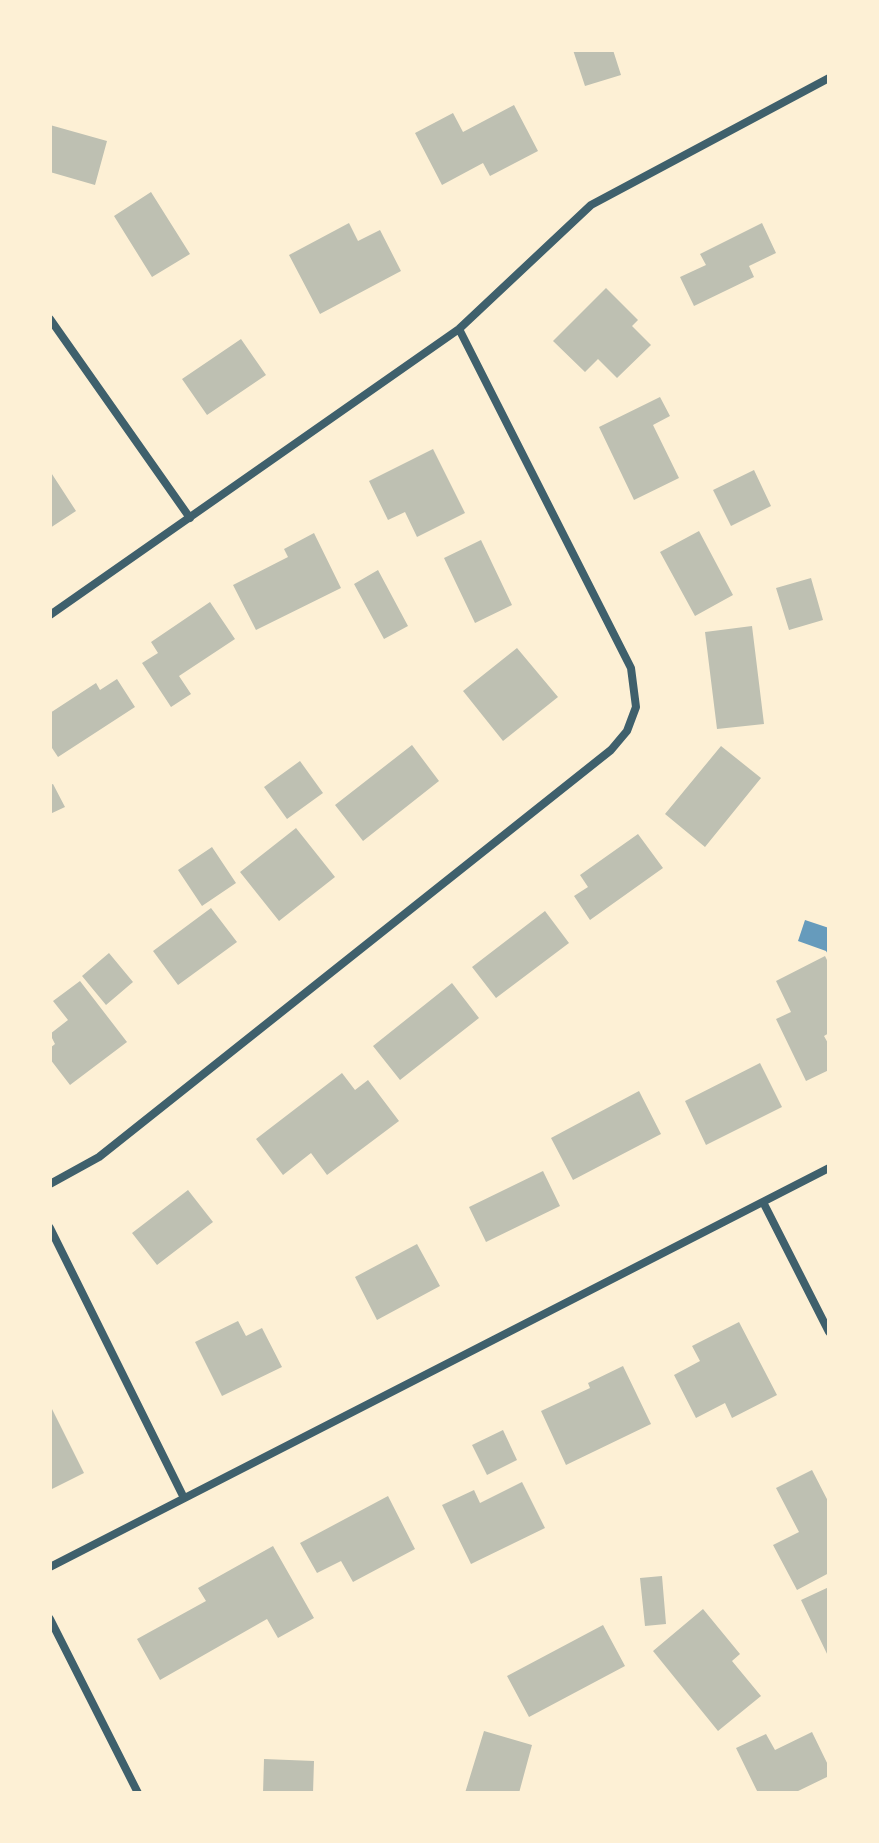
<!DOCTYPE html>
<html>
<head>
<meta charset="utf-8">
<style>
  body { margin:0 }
  #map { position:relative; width:879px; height:1843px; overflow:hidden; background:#fdf0d5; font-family:"PT Sans",sans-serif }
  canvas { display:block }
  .frame { position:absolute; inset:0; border:52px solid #fdf0d5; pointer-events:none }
</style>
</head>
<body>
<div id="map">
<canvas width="879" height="1843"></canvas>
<div class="frame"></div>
</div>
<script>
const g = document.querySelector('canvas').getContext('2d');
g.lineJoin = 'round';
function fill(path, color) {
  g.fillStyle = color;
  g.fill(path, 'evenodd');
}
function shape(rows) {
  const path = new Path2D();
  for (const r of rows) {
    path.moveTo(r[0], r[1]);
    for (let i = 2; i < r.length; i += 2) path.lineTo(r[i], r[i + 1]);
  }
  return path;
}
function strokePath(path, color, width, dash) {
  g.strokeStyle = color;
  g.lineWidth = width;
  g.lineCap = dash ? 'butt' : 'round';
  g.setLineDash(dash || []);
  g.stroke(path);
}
fill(shape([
  [805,920,829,928,829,956,826,951,798,941]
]), '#669bbc');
fill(shape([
  [573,50,613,50,621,75,585,86],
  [514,105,538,151,490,176,483,163,442,185,415,133,453,113,463,132],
  [50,125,107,141,95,185,50,172],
  [151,192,190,254,152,277,114,216],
  [349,223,358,241,380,230,401,271,320,314,289,255],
  [762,223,776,253,749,266,754,277,694,306,680,277,706,265,700,254],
  [606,288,638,320,632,326,651,345,617,378,598,359,585,372,553,341],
  [241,339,266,375,207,415,182,379],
  [660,397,670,416,653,425,679,478,634,500,599,427],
  [433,449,465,513,417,537,405,512,388,520,369,481],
  [754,470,771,506,731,526,713,490],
  [50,471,76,511,50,528],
  [699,531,733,595,695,616,660,552],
  [314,533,341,588,256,630,233,585,288,557,284,549],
  [481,540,512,605,475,623,444,558],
  [378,570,408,626,384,639,354,584],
  [811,578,823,620,789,630,776,588],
  [210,602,235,639,179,676,191,694,171,707,142,663,158,653,151,642],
  [752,626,764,724,717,729,705,632],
  [517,648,558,697,503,741,463,691],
  [117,679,135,707,58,757,50,745,50,713,96,683,100,690],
  [412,745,439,781,363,841,335,805],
  [721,746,761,778,705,847,665,814],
  [300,761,323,793,287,819,264,787],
  [53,784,65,807,50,814,50,785],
  [296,828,335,877,279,921,240,872],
  [638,834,663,868,590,920,574,896,588,887,580,875],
  [212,847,236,883,202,906,178,870],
  [211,908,237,942,178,985,153,951],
  [545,911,569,943,496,998,472,967],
  [109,953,133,982,106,1005,82,976],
  [825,956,829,964,829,1033,824,1036,829,1045,829,1070,806,1081,776,1019,791,1012,776,981],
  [80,981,127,1042,70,1085,50,1059,50,1048,55,1044,50,1034,68,1020,53,1001],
  [452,983,479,1018,400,1080,373,1046],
  [760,1063,782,1107,706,1145,685,1101],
  [342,1073,355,1090,368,1080,399,1121,327,1175,311,1153,283,1175,256,1139],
  [639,1091,661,1134,573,1180,551,1138],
  [543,1171,560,1206,486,1242,469,1207],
  [188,1190,213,1222,157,1265,132,1233],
  [417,1244,440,1286,377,1320,355,1277],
  [238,1321,246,1336,262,1328,282,1367,222,1396,195,1342],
  [739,1322,777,1395,732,1418,725,1403,696,1418,674,1375,700,1361,692,1346],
  [623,1366,651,1424,566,1465,541,1411,590,1388,588,1383],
  [50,1405,84,1473,50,1490],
  [503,1430,517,1460,487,1475,472,1445],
  [812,1470,829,1503,829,1573,797,1590,773,1545,799,1532,776,1488],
  [522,1482,545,1528,471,1564,442,1505,474,1490,480,1503],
  [388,1496,415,1549,353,1582,341,1561,317,1573,300,1543],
  [273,1546,314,1618,278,1638,267,1619,160,1680,137,1639,206,1601,198,1588],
  [662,1576,666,1624,645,1626,640,1578],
  [829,1587,829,1658,801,1600],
  [703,1609,740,1654,732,1661,761,1696,718,1731,653,1651],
  [603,1625,625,1666,529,1717,507,1676],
  [484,1731,532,1745,519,1793,465,1793],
  [812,1732,829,1767,829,1776,794,1793,758,1793,736,1748,766,1734,775,1750],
  [264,1759,314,1761,313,1793,263,1793]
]), '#bec0b2');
strokePath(shape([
  [50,319,190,518],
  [50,615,459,329,591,205,829,78],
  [50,1184,99,1157,611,750,627,731,636,707,631,668,459,329],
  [763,1202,829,1332],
  [50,1228,184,1498],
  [50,1567,829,1168],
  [50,1619,138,1793]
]), '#3f606c', 8);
</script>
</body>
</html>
